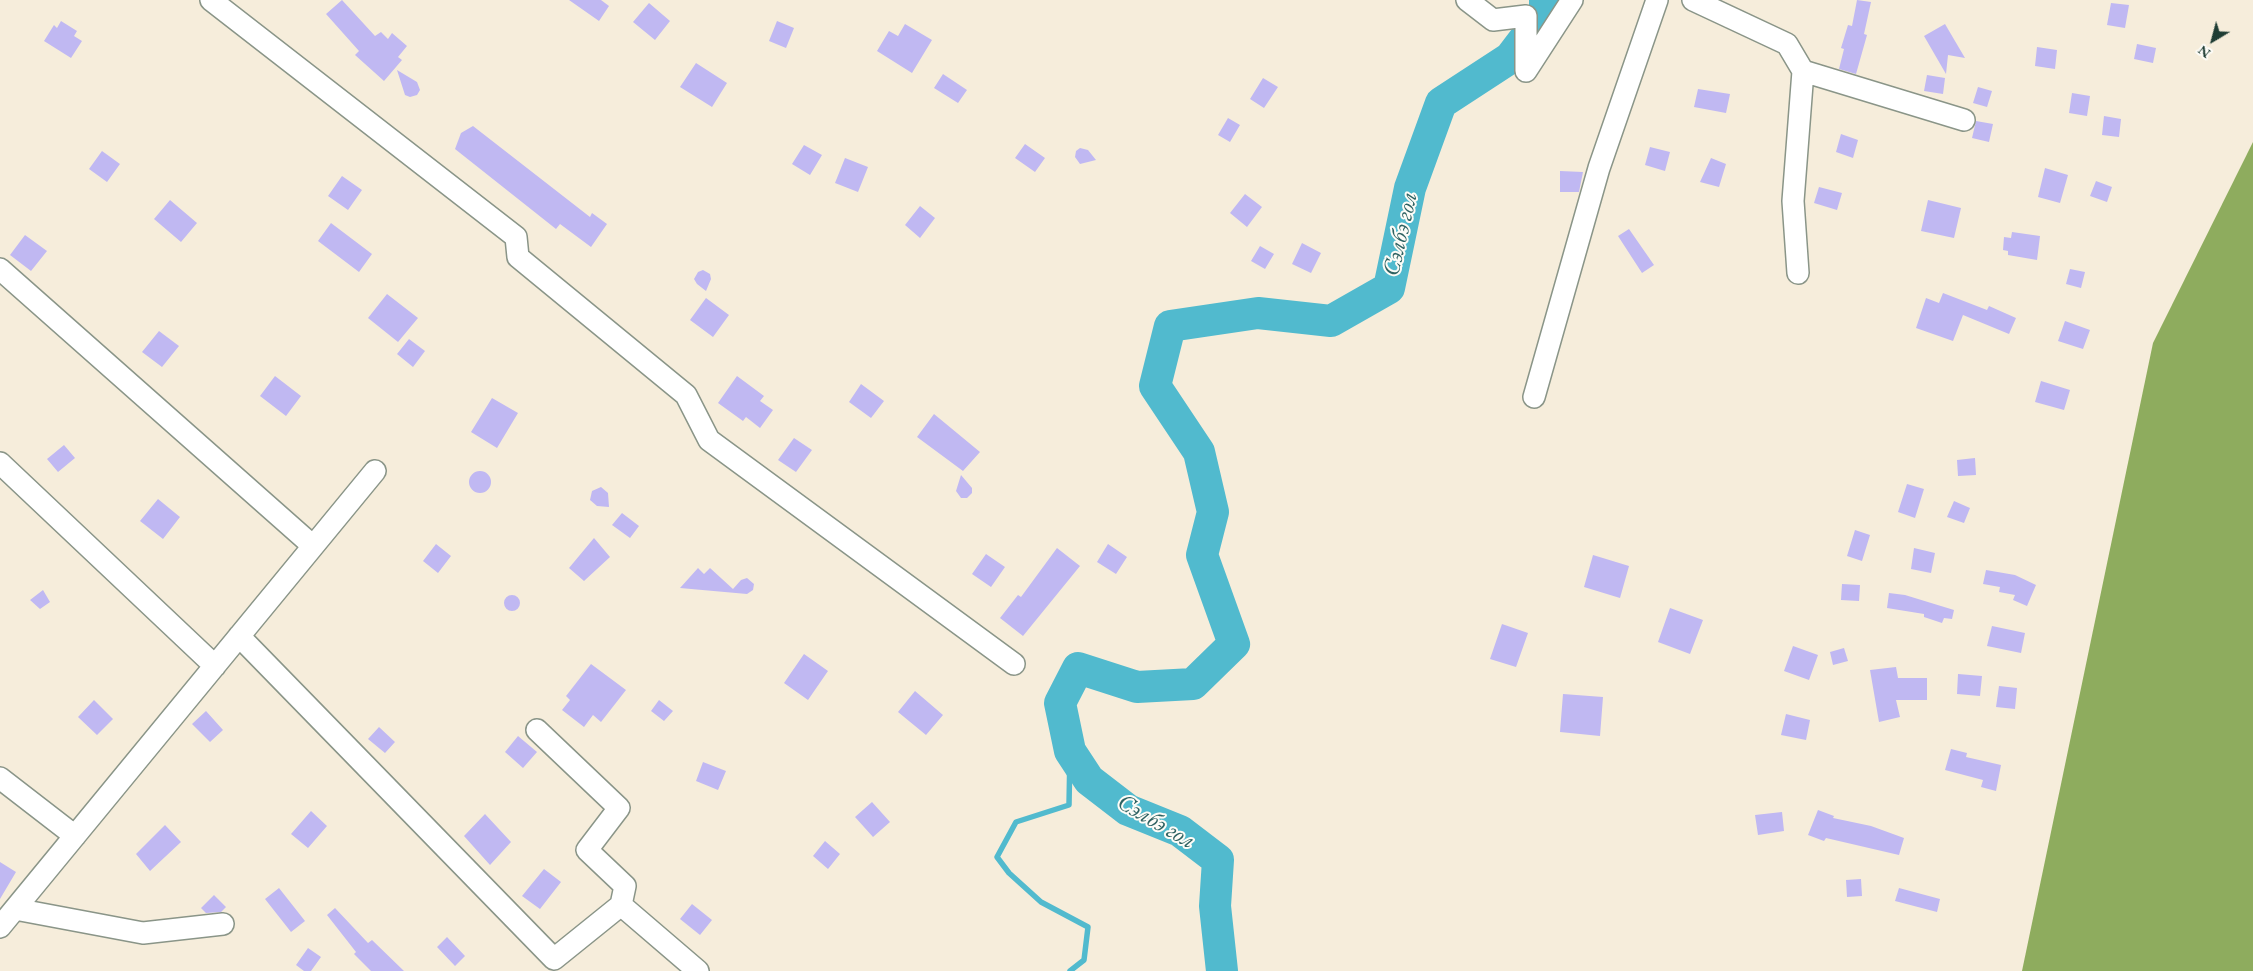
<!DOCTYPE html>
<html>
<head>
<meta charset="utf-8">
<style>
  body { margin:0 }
  #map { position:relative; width:2253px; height:971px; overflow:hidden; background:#f6eddb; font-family:"EB Garamond",serif }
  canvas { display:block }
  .north { position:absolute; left:2188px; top:15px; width:50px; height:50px; -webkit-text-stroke:4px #fdfcf7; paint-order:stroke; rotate:217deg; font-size:14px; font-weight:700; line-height:20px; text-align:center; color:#1f3d34 }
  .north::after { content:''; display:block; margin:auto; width:18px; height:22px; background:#1f3d34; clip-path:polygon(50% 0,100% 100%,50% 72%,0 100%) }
</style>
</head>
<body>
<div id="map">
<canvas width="2253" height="971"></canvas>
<div class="north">N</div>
</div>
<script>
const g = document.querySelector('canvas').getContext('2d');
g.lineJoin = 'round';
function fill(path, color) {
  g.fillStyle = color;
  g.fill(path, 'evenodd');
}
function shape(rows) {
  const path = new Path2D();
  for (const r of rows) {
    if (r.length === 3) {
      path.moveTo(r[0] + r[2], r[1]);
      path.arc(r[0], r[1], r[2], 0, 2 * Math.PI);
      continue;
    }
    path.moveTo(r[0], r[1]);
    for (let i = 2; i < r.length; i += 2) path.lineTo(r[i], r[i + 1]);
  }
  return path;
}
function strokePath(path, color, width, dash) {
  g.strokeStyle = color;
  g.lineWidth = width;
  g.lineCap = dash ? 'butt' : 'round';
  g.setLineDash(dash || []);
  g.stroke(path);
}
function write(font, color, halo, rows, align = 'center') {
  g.font = font + ' "EB Garamond",serif';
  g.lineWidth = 4;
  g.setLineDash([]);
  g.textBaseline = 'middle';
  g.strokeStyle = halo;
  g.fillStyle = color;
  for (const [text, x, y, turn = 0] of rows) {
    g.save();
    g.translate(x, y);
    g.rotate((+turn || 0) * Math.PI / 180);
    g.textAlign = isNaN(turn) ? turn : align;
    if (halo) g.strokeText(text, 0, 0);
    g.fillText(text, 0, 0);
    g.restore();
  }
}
fill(shape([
  [2253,142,2253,971,2022,971,2153,343]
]), '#8eac5e');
strokePath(shape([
  [1070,971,1084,960,1088,927,1041,902,1009,873,997,857,1016,822,1069,805,1070,751]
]), '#51bace', 5.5);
strokePath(shape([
  [1222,971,1215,906,1218,860,1180,831,1128,810,1089,780,1070,751,1060,703,1078,668,1137,687,1193,684,1234,644,1202,555,1213,512,1199,452,1155,386,1170,326,1258,313,1331,321,1389,288,1410,188,1441,103,1510,58,1545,12,1545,0]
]), '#51bace', 32);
fill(shape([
  [342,0,375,36,381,32,388,39,392,33,407,46,398,57,402,60,384,81,355,55,359,51,326,14],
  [569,0,601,0,609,6,599,21],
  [1857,0,1871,2,1864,34,1867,35,1856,74,1839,69,1844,49,1841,48,1848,25,1852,26],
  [649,3,670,21,655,40,633,22],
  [2111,3,2129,5,2125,28,2107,25],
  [61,21,77,31,74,36,82,41,71,58,44,41,54,25,57,28],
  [777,21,794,28,786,48,769,41],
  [905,24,932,40,912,73,877,51,889,31,898,36],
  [1945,24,1965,58,1948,55,1946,74,1924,36],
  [2137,44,2156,48,2153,63,2134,59],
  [2037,47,2057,50,2055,69,2035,66],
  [696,63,727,83,712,107,680,87],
  [397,70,417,82,420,90,417,95,410,97,405,95],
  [943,74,967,90,958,103,934,88],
  [1927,75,1945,78,1943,94,1924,91],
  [1263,78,1278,87,1264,108,1250,99],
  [1978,87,1992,91,1987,107,1973,103],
  [1698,89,1730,94,1726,113,1694,107],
  [2072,93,2090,96,2087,116,2069,113],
  [2104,116,2121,119,2119,137,2102,135],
  [1228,118,1240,125,1230,142,1218,135],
  [1976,121,1993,124,1989,142,1972,138],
  [473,126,590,217,592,213,607,224,591,247,560,224,556,229,455,149,461,133],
  [1841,134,1858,140,1853,158,1836,152],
  [1025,144,1045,158,1035,172,1015,158],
  [804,145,822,155,810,175,792,164],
  [1650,147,1670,152,1665,171,1645,165],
  [1080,148,1088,150,1096,160,1080,164,1075,157,1076,151],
  [102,151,120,164,107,182,89,169],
  [845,158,868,167,858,192,835,183],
  [1711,158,1726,164,1719,187,1700,182],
  [2045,168,2068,175,2060,203,2038,197],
  [1560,171,1583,172,1579,192,1560,192],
  [342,176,362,190,348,210,328,196],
  [2096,181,2112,187,2107,202,2090,196],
  [1819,187,1842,193,1837,210,1814,203],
  [1245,194,1262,207,1247,227,1230,213],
  [170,200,197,223,181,242,154,219],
  [1928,200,1961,208,1954,238,1921,231],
  [920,206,935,218,920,238,905,225],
  [331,223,372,254,359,272,318,241],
  [1629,229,1654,265,1642,273,1618,236],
  [2012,232,2040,236,2037,260,2008,255,2008,251,2003,250,2004,237,2011,238],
  [25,235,47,251,31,271,10,255],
  [1302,243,1321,253,1311,273,1292,264],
  [1260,246,1274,254,1265,269,1251,261],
  [2070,269,2085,272,2081,288,2066,284],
  [703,270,710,274,711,279,706,291,697,284,694,279,698,272],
  [1943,293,1987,310,1989,306,2016,318,2009,334,1963,315,1953,341,1916,328,1926,298,1939,303],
  [387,294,418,318,398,342,368,318],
  [706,298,729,315,713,337,690,320],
  [2065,321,2090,330,2083,349,2058,341],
  [159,331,179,346,162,367,142,352],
  [409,339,425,351,413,367,397,354],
  [275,376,301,396,286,416,260,396],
  [737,376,764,396,760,401,773,410,760,428,746,417,743,421,718,403],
  [2041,381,2070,390,2064,410,2035,402],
  [861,384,884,401,871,418,849,402],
  [492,398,518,413,497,448,471,432],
  [934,414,980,452,963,471,917,437],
  [794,438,812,450,796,472,778,460],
  [64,445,75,458,58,472,47,459],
  [1975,458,1976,475,1958,476,1957,460],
  [480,482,11],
  [961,475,972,488,972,493,967,498,961,498,956,491],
  [1907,484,1924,489,1915,518,1898,512],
  [601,487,608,493,609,507,597,506,590,500,592,491],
  [158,499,180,517,163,539,140,521],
  [1954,501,1970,508,1964,523,1947,517],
  [622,513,639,526,630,538,612,525],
  [1855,530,1870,535,1862,561,1847,556],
  [594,538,610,557,584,581,569,568],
  [436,544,451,556,438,573,423,561],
  [1108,544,1127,557,1116,574,1097,562],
  [1057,548,1080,566,1023,636,1000,618,1018,595,1021,597],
  [1914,548,1935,553,1931,573,1911,569],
  [986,554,1005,567,991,587,972,574],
  [1593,555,1629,566,1620,598,1584,587],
  [698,568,704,574,710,568,733,589,741,580,747,578,754,584,753,590,747,594,680,588],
  [1986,570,2015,575,2036,585,2027,606,2013,600,2015,595,1999,592,2000,587,1983,584],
  [1842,584,1860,585,1859,601,1841,600],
  [43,590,50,602,40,609,30,600],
  [1889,593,1905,595,1954,610,1952,619,1944,618,1942,623,1924,617,1924,614,1887,608],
  [512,603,8],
  [1670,608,1703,620,1690,654,1658,642],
  [1502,624,1528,633,1516,667,1490,659],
  [1992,626,2025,633,2021,653,1987,646],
  [1793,646,1818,655,1809,680,1784,671],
  [1844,648,1848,661,1833,665,1830,652],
  [804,654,828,671,808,700,784,683],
  [591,664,626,690,601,722,593,715,584,727,562,710,570,700,566,696],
  [1896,667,1898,678,1927,678,1927,700,1896,700,1900,717,1879,722,1870,670],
  [1958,674,1982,676,1980,696,1957,694],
  [1999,686,2017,688,2015,709,1996,707],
  [915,691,943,715,926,735,898,712],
  [1563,694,1603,697,1600,736,1560,732],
  [94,700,113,719,97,735,78,717],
  [659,700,673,711,664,721,651,711],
  [206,711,223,730,210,742,192,724],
  [1786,714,1810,720,1806,740,1781,735],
  [379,727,395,742,385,753,368,739],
  [518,736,537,752,523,768,505,752],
  [1951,749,1967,753,1966,757,2001,765,1996,791,1981,787,1983,780,1945,770],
  [703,762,726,771,718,790,696,781],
  [872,802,890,822,873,837,855,817],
  [1818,810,1834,816,1833,818,1871,826,1904,838,1899,855,1826,838,1824,841,1808,835],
  [311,811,327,826,308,848,291,834],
  [1782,812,1784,831,1758,835,1755,815],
  [485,814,511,842,490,865,464,836],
  [165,825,181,842,150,871,136,854],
  [825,841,840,854,828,869,813,856],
  [0,862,16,872,0,899],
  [544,869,561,882,540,909,522,896],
  [1861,879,1862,896,1847,897,1846,880],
  [279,888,305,921,291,932,265,899],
  [1899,888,1940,899,1937,912,1895,901],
  [214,895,226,907,221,912,206,913,201,908],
  [692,904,712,920,700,935,680,919],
  [335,908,368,943,372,940,404,971,371,971,354,954,356,952,327,915],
  [447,937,465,956,455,966,437,947],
  [308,948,321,957,311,971,304,971,296,965]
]), '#c0b8f2');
const street = shape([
  [211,0,516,237,518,257,686,395,709,440,1014,664],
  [1467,0,1493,20,1526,16,1526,71,1572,0],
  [1693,0,1787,44,1803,71,1793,201,1798,273],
  [1803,71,1964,120],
  [0,269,313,546],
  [1534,397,1599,168,1657,0],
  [0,463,215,666],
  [239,636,554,959,621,905,698,971],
  [537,730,619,808,587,850,625,886,621,905],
  [0,778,75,836],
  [15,909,143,933,223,924],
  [0,927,375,471]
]);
strokePath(street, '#8a9588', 24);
strokePath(street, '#fff', 21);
write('italic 24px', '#2e6262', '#fdfcf7', [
  ["Сэлбэ гол",1401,234,-77],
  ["Сэлбэ гол",1156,822,30]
]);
</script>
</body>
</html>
